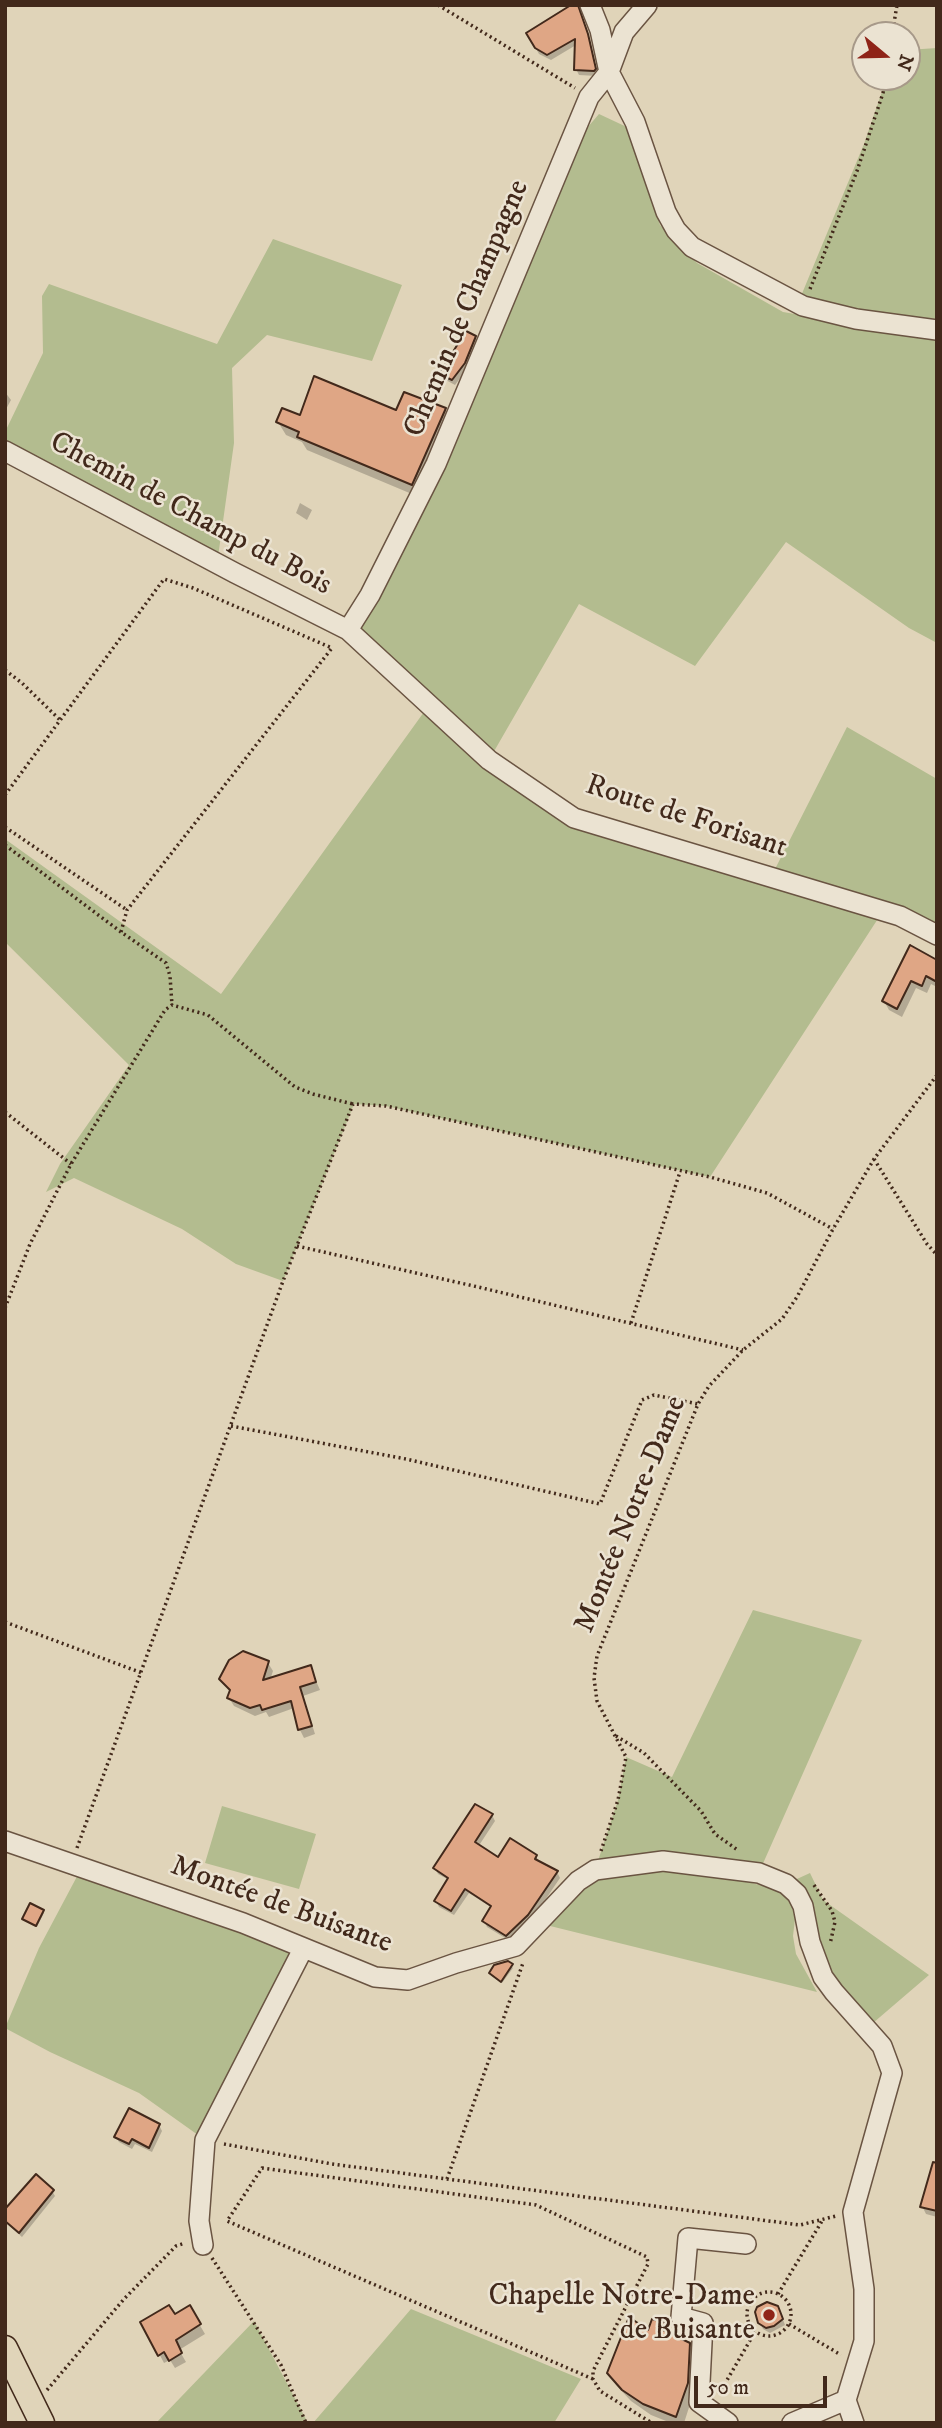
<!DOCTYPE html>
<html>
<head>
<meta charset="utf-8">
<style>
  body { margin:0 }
  #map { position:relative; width:942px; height:2428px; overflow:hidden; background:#e0d4b9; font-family:"IM FELL DW Pica",serif }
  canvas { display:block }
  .frame { position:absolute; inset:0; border:7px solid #42291b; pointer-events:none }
  .north { position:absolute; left:851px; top:21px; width:70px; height:70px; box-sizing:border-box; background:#ebe3d2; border:2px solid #a79989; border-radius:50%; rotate:109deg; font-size:19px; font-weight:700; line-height:28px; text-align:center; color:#42291b }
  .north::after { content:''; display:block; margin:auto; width:24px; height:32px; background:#8f2418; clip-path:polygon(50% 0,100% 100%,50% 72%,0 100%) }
  .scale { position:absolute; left:694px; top:2376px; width:133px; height:32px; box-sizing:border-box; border:4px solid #42291b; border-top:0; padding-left:9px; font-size:21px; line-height:24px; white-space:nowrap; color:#42291b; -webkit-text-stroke:5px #ebe3d2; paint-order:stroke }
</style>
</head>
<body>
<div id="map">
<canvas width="942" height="2428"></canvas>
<div class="frame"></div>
<div class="north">N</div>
<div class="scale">50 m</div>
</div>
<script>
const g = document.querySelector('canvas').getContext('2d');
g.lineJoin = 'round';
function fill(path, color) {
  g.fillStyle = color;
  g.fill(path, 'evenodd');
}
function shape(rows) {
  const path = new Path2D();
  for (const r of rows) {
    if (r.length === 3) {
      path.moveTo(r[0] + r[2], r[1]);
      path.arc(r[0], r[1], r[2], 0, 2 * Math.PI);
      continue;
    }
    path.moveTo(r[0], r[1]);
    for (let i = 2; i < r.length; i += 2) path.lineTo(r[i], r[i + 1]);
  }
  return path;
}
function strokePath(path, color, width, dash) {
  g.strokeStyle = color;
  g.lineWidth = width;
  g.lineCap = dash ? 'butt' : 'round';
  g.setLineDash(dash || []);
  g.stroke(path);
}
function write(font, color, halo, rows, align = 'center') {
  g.font = font + ' "IM FELL DW Pica",serif';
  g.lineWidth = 5;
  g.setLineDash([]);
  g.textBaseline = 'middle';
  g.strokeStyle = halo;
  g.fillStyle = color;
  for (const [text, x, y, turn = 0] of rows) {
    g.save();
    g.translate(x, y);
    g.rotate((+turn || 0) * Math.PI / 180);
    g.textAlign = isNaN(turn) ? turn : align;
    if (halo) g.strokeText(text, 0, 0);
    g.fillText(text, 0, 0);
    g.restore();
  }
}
fill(shape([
  [937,48,937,319,836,310,801,296,864,144,887,77,907,77,907,50],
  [599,114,631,129,660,225,697,263,783,312,854,324,937,331,937,643,909,628,786,542,695,666,579,604,489,760,574,818,771,877,847,727,937,779,937,935,883,911,710,1177,386,1106,354,1104,283,1281,236,1264,182,1229,74,1178,46,1192,60,1164,129,1065,5,942,5,839,221,994,429,705,348,630,370,595,563,156],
  [273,239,402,285,372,361,267,335,232,368,234,443,217,564,5,451,5,432,43,353,42,296,49,284,217,344],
  [753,1610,862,1640,761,1868,668,1852,661,1866,745,1881,784,1892,792,1906,795,1919,793,1936,796,1954,817,1992,538,1923,595,1870,618,1800,626,1757,672,1777],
  [222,1806,316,1834,299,1889,205,1863],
  [82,1867,303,1949,205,2140,139,2093,50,2052,5,2028,39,1948],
  [810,1873,823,1900,929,1975,866,2029,834,1992,786,1884],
  [411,2309,581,2379,554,2423,313,2423],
  [254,2321,308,2423,156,2423]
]), '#b3bc8f');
fill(shape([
  [574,5,581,7,581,16,590,41,597,76,579,75,576,69,576,45,551,60,539,54,528,34],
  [475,337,478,343,467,369,455,385,444,379,441,374],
  [5,392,11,400,5,411],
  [445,409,453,422,419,497,307,450,302,442,286,435,278,422,301,418],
  [300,503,312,510,307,520,296,513],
  [937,962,937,987,931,984,927,993,916,988,902,1017,889,1010,884,1001],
  [268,1663,273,1671,270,1680,310,1667,320,1690,303,1696,315,1734,304,1738,300,1730,294,1708,269,1717,266,1712,255,1716,234,1706,229,1698,231,1692,221,1679],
  [492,1815,495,1821,478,1847,498,1860,536,1856,540,1864,557,1872,560,1878,531,1921,510,1941,487,1927,484,1921,492,1908,469,1893,454,1915,439,1907,436,1901,449,1880,438,1874,435,1868],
  [43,1911,44,1913,37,1927,26,1921],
  [511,1966,513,1968,502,1983,492,1975],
  [159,2125,162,2131,152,2152,135,2144,132,2149,119,2142,116,2137],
  [937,2167,937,2217,926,2214,922,2206],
  [52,2191,55,2196,22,2237,5,2222,5,2212],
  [189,2307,205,2334,179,2350,186,2362,175,2368,170,2360,164,2363,143,2323,174,2316],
  [779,2309,785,2325,770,2333,763,2329,760,2323],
  [665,2325,672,2336,688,2344,695,2356,693,2395,684,2423,671,2423,651,2415,631,2401,616,2385,609,2373]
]), '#0003');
const building = shape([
  [571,5,578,5,588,34,596,69,594,71,574,70,575,39,547,55,535,48,526,33,571,5],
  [466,331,476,336,465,363,452,380,439,374,466,331],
  [314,376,396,410,404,392,446,408,412,485,297,437,299,432,276,422,282,408,300,415,314,376],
  [910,945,937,960,937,982,926,976,922,986,911,981,897,1009,882,1001,910,945],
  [243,1651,269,1661,263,1680,311,1665,316,1682,300,1687,312,1726,298,1730,291,1701,262,1710,260,1705,250,1708,227,1698,230,1690,219,1679,229,1660,243,1651],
  [475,1804,493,1814,475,1842,498,1857,510,1838,537,1855,535,1859,558,1871,528,1915,506,1936,482,1921,491,1906,465,1889,451,1911,434,1901,448,1878,433,1868,475,1804],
  [30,1903,44,1910,36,1926,22,1919,30,1903],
  [508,1961,513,1964,501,1982,489,1973,494,1965,508,1961],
  [129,2108,160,2124,149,2148,132,2139,129,2144,114,2137,129,2108],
  [933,2162,937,2163,937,2211,920,2207,933,2162],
  [36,2174,54,2190,19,2233,5,2221,5,2209,36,2174],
  [767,2302,778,2306,783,2319,774,2326,766,2328,758,2323,755,2312,757,2307,767,2302],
  [169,2305,175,2314,190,2305,201,2324,176,2340,182,2353,169,2361,164,2352,158,2356,140,2322,169,2305],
  [629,2317,648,2330,652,2319,666,2323,663,2330,690,2343,688,2383,676,2417,643,2404,622,2390,607,2373,629,2317]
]);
fill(building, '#dfa685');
strokePath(building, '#42291b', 2);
const minor = shape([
  [647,5,624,32,609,72,635,122,666,212,676,230,692,247,803,306,856,319,937,330],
  [5,451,235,573,348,630,489,760,574,818,900,916,937,935],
  [348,630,370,595,436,464,589,97,609,72,600,30,590,5],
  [5,1841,243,1923,375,1977,408,1980,456,1963,516,1946,578,1881,595,1870,663,1861,759,1873,786,1884,797,1894,803,1906,810,1942,823,1977,834,1992,882,2046,892,2073,853,2212,864,2289,864,2341,846,2400,854,2423],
  [203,2245,199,2221,205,2140,303,1949],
  [728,2423,699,2402,703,2323,681,2317,688,2238,746,2244],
  [792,2423,846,2400]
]);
const major = shape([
  [5,2348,42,2423]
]);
strokePath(minor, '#6a5442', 22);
strokePath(major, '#42291b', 27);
strokePath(shape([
  [438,5,575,88],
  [892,35,897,5],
  [810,289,857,171,883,93,886,77],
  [5,670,22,683,60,720],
  [5,795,164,579,193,588,332,648],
  [5,827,127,910],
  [5,845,121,932,166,963,170,976,172,1005],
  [121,932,127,910,332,648],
  [5,1112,71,1164],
  [874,1159,927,1244,937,1255],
  [297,1246,478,1287,743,1350],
  [5,1308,30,1244,71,1164,165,1010,172,1005,208,1015,295,1087,313,1094,353,1104],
  [631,1323,680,1172],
  [231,1426,406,1459,600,1504,642,1400,654,1395,698,1404],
  [5,1622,142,1673],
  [616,1736,644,1753,701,1811,715,1834,739,1851],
  [77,1848,283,1281,353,1104,386,1106,710,1177,767,1193,833,1229],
  [601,1851,618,1800,626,1757,597,1701,594,1678,597,1656,698,1404,709,1386,743,1350,782,1319,797,1297,833,1229,874,1159,937,1075],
  [814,1885,832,1911,835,1922,830,1944],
  [224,2144,332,2164,800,2225,836,2216],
  [447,2179,523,1963],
  [212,2258,281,2365,306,2423],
  [769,2314,22],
  [778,2294,822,2221],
  [789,2324,841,2355],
  [593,2379,227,2221,262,2168,536,2205,647,2257,648,2264,600,2357,593,2371,593,2379,600,2391,652,2423],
  [47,2390,124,2299,176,2246,185,2243],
  [719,2394,755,2332]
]), '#42291b', 3.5, [2, 3.5]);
strokePath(minor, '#ebe3d2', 19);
strokePath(major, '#e0d4b9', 24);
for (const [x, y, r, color] of [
  [769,2315,7,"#8f2418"]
]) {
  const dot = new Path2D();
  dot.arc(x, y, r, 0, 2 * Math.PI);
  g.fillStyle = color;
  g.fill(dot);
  strokePath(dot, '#ebe3d2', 2.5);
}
write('30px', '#42291b', '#ebe3d2', [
  ["Chemin de Champagne",468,309,-67],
  ["Chemin de Champ du Bois",190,515,28],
  ["Route de Forisant",686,818,18],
  ["Montée Notre-Dame",632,1515,-68],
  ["Montée de Buisante",281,1906,20]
]);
write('30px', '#42291b', '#ebe3d2', [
  ["Chapelle Notre-Dame",755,2298],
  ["de Buisante",755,2332]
], 'right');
</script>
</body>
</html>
